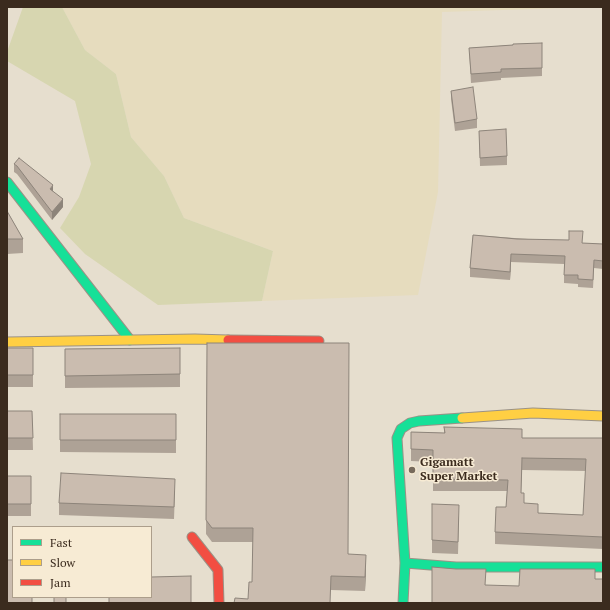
<!DOCTYPE html>
<html>
<head>
<meta charset="utf-8">
<style>
  body { margin:0 }
  #map { position:relative; width:610px; height:610px; overflow:hidden; background:#e6dece; font-family:"PT Serif",serif }
  canvas { display:block }
  .frame { position:absolute; inset:0; border:8px solid #3b2b1e; pointer-events:none }
  .legend { position:absolute; left:12px; top:526px; width:140px; height:72px; box-sizing:border-box; background:#f7ebd4; border:1px solid #ac9e8b; margin:0; padding:5px 7px; list-style:none; font-size:12px; color:#3b2b1e }
  .legend li { display:flex; align-items:center; gap:8px; height:20px }
  .legend b { width:20px; border:1px solid #ac9e8b }
</style>
</head>
<body>
<div id="map">
<canvas width="610" height="610"></canvas>
<div class="frame"></div>
<ul class="legend">
<li><b style="height:5px;background:#16e098"></b>Fast</li>
<li><b style="height:5px;background:#ffcf43"></b>Slow</li>
<li><b style="height:5px;background:#f24e42"></b>Jam</li>
</ul>
</div>
<script>
const g = document.querySelector('canvas').getContext('2d');
g.lineJoin = 'round';
function fill(path, color) {
  g.fillStyle = color;
  g.fill(path, 'evenodd');
}
function shape(rows) {
  const path = new Path2D();
  for (const r of rows) {
    path.moveTo(r[0], r[1]);
    for (let i = 2; i < r.length; i += 2) path.lineTo(r[i], r[i + 1]);
  }
  return path;
}
function strokePath(path, color, width, dash) {
  g.strokeStyle = color;
  g.lineWidth = width;
  g.lineCap = dash ? 'butt' : 'round';
  g.setLineDash(dash || []);
  g.stroke(path);
}
function write(font, color, halo, rows, align = 'center') {
  g.font = font + ' "PT Serif",serif';
  g.lineWidth = 3;
  g.setLineDash([]);
  g.textBaseline = 'middle';
  g.strokeStyle = halo;
  g.fillStyle = color;
  for (const [text, x, y, turn = 0] of rows) {
    g.save();
    g.translate(x, y);
    g.rotate((+turn || 0) * Math.PI / 180);
    g.textAlign = isNaN(turn) ? turn : align;
    if (halo) g.strokeText(text, 0, 0);
    g.fillText(text, 0, 0);
    g.restore();
  }
}
fill(shape([
  [62,7,594,7,442,12,438,192,418,295,262,301,273,251,184,218,164,176,131,137,116,74,85,50]
]), '#e6dcbe');
fill(shape([
  [23,7,62,7,85,50,116,74,131,137,164,176,184,218,273,251,262,301,158,305,85,254,60,228,79,197,91,164,75,101,7,61,7,52]
]), '#d7d6b0');
const fast = shape([
  [7,182,130,340],
  [405,563,456,567,603,567],
  [403,603,405,563,397,438,401,429,410,423,419,421,462,418]
]);
const slow = shape([
  [7,342,195,339,228,340],
  [462,418,533,413,603,416]
]);
const jam = shape([
  [228,340,319,341],
  [192,537,218,570,219,603]
]);
strokePath(fast, '#9b9286', 11);
strokePath(slow, '#9b9286', 11);
strokePath(jam, '#9b9286', 11);
strokePath(fast, '#16e098', 9);
strokePath(slow, '#ffcf43', 9);
strokePath(jam, '#f24e42', 9);
fill(shape([
  [542,43,542,76,501,78,501,80,471,83,469,48],
  [451,91,477,119,477,128,455,131,451,99],
  [479,131,507,156,507,165,480,166],
  [14,164,53,191,63,207,52,220,17,174,14,172],
  [7,211,23,239,23,253,7,254],
  [473,235,583,243,603,244,603,269,594,268,593,288,578,287,578,284,564,283,564,264,511,262,510,280,470,277,470,268],
  [207,343,348,554,366,569,365,591,331,590,248,599,252,582,253,542,212,542,206,534],
  [7,348,33,348,33,387,7,387],
  [180,348,180,387,65,388,65,349],
  [7,411,32,411,33,450,7,450],
  [60,414,176,414,176,453,60,452],
  [444,427,522,438,603,438,603,549,495,544,495,532,506,507,507,491,433,491,433,462,411,461,411,432,444,433],
  [522,470,586,471,583,515,538,513,524,503,521,493],
  [7,476,31,476,31,516,7,516],
  [175,491,174,519,59,515,59,503],
  [432,504,459,517,458,554,432,553]
]), '#aea296');
fill(shape([
  [53,185,53,193,50,189],
  [63,199,63,207,52,220,52,212],
  [511,254,511,262,510,280,510,272],
  [366,555,366,569,365,591,365,577]
]), '#8d847a');
const building = shape([
  [542,43,542,68,501,69,501,72,471,74,469,48,513,45,513,44,542,43],
  [473,87,477,119,455,123,451,91,473,87],
  [506,129,507,156,480,158,479,131,506,129],
  [19,158,53,185,50,189,63,199,52,212,17,166,14,164,19,158],
  [7,211,23,239,7,239,7,211],
  [569,231,583,231,582,243,603,244,603,261,594,260,593,280,578,279,578,275,564,275,565,256,511,254,510,272,470,268,473,235,517,239,569,240,569,231],
  [207,343,349,343,348,554,366,555,365,577,331,576,330,603,234,603,235,598,248,599,249,582,252,582,253,528,212,528,206,520,207,343],
  [7,348,33,348,33,375,7,375,7,348],
  [180,348,180,374,65,376,65,349,180,348],
  [7,411,32,411,33,438,7,438,7,411],
  [60,414,176,414,176,440,60,440,60,414],
  [444,427,522,429,522,438,603,438,603,537,495,532,496,507,506,507,508,480,433,479,433,450,411,449,411,432,445,433,444,427],
  [522,458,586,459,583,515,538,513,538,504,524,503,524,493,521,493,522,458],
  [61,473,175,479,174,507,59,503,61,473],
  [7,476,31,476,31,504,7,504,7,476],
  [432,504,459,505,458,542,432,540,432,504],
  [7,560,13,560,13,597,32,597,32,603,7,603,7,560],
  [432,567,456,569,486,569,485,585,519,586,520,569,595,569,595,579,603,579,603,603,432,603,432,567],
  [191,576,191,603,109,603,109,597,151,597,151,577,191,576],
  [54,597,66,597,66,603,54,603,54,597]
]);
fill(building, '#cabcaf');
strokePath(building, '#8d847a', 1);
for (const [x, y, r, color] of [
  [412,470,4,"#776a5c"]
]) {
  const dot = new Path2D();
  dot.arc(x, y, r, 0, 2 * Math.PI);
  g.fillStyle = color;
  g.fill(dot);
  strokePath(dot, '#f7ebd4', 1.5);
}
write('bold 12px', '#3b2b1e', '#f7ebd4', [
  ["Gigamatt",420,463],
  ["Super Market",420,477]
], 'left');
</script>
</body>
</html>
